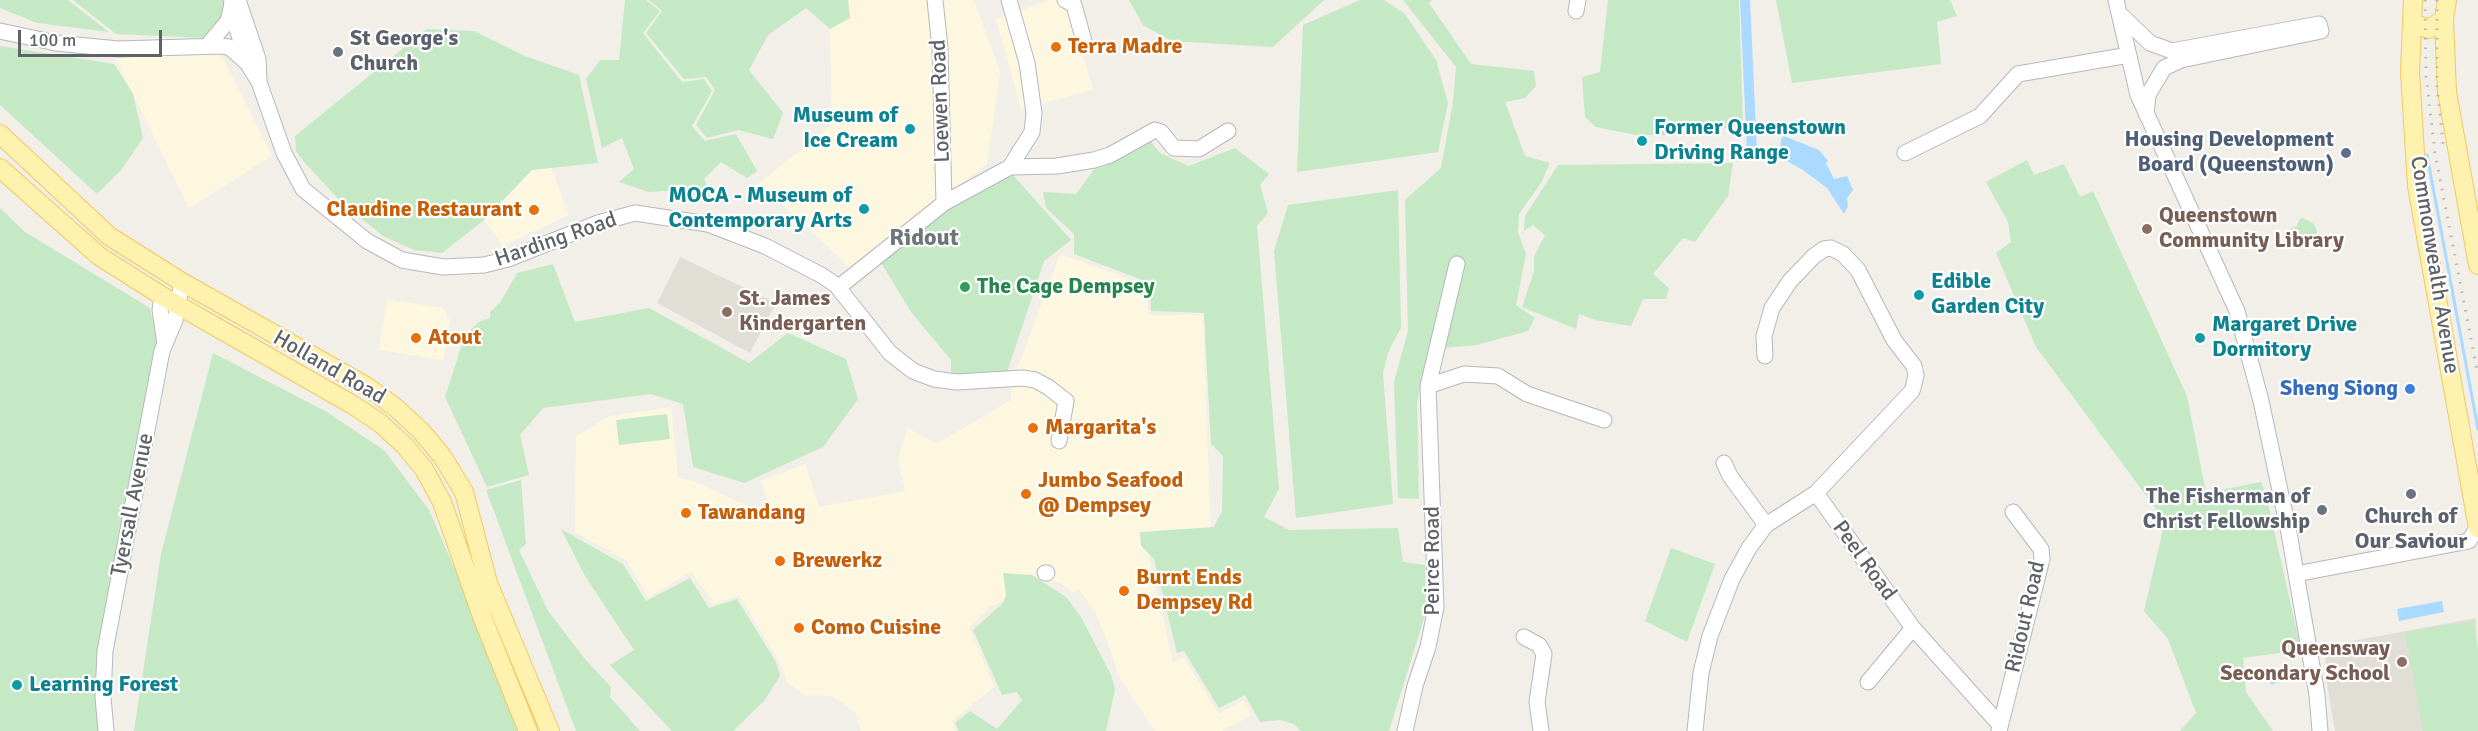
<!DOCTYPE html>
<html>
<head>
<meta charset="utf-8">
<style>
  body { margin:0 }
  #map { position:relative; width:2478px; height:731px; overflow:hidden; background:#f1efe8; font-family:Signika,sans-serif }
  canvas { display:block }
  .scale { position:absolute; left:18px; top:30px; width:144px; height:27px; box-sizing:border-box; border:3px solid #5f6368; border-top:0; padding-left:8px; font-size:18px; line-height:21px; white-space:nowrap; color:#5f6368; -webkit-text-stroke:4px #fff; paint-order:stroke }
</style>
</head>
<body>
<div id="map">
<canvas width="2478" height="731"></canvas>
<div class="scale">100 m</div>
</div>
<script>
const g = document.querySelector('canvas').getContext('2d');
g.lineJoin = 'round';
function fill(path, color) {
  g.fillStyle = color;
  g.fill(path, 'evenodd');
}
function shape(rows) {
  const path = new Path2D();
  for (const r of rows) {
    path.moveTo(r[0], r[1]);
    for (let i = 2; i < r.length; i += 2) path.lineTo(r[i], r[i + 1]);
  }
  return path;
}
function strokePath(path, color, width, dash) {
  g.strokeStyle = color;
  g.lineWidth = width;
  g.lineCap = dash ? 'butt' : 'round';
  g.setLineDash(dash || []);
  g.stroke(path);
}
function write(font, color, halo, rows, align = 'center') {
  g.font = font + ' Signika,sans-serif';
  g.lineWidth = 4.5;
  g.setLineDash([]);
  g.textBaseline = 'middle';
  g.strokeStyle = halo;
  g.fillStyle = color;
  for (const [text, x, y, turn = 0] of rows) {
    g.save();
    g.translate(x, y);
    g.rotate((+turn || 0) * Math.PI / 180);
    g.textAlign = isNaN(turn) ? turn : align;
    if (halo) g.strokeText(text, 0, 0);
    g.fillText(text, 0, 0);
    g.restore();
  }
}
fill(shape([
  [848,0,974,0,1000,72,987,164,849,267,798,218,758,184,832,125,830,29,850,18],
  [1051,0,1068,0,1093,90,1021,109,996,19],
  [217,47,272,156,189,208,112,52],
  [551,168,569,215,503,246,484,220,532,170],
  [1060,254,1148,286,1148,315,1203,315,1211,541,1149,556,1173,663,1183,657,1219,714,1244,700,1252,715,1222,731,1155,731,1121,680,1098,617,1080,590,1074,593,1060,583,1045,578,990,607,969,627,994,687,952,721,955,731,861,731,855,712,832,696,804,695,788,683,780,663,739,595,715,604,691,572,648,597,626,560,575,532,576,436,609,416,671,407,678,478,691,480,774,518,761,481,805,464,819,507,905,491,898,461,907,428,937,444,1011,400,1012,383],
  [387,299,443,308,450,321,443,360,379,350]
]), '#fef7e0');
fill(shape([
  [680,257,776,303,750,353,657,303],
  [2476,618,2478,731,2335,731,2326,678,2325,646]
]), '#e1ded6');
fill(shape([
  [0,0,68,0,109,32,37,23,0,8],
  [73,0,224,0,223,12,216,27,205,38,116,34],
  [625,0,646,0,660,11,643,33,682,82,704,79,712,91,692,126,705,141,736,134,757,171,747,178,721,162,704,179,711,194,707,205,683,190,649,192,619,182,634,169,622,138,602,148,586,79,600,60,619,60],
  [649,0,848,0,850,18,830,29,806,8,768,35,749,70,783,113,773,139,738,130,707,138,696,125,715,90,706,77,684,79,646,33,662,11],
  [1129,0,1324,0,1273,47,1171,41,1143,25],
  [1360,0,1384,0,1405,14,1436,60,1448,103,1438,152,1297,172,1303,25],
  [1403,0,1432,0,1429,3,1471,64,1534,71,1536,86,1525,98,1505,102,1525,156,1550,163,1541,183,1519,214,1518,232,1526,254,1516,305,1535,318,1528,331,1477,345,1429,349,1417,401,1419,499,1398,498,1394,382,1408,331,1405,200,1441,168,1453,102,1456,67],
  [1608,0,1739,0,1743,123,1701,135,1636,135,1596,127,1585,117,1582,77,1600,72],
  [1776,0,1950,0,1957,16,1937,22,1941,64,1792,83],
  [427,29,474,31,525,56,579,75,598,163,532,170,484,220,442,253,414,250,383,236,342,203,305,163,296,151,295,136],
  [0,46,114,64,133,94,143,138,122,169,97,194,0,105],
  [1149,139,1160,153,1189,166,1235,148,1269,174,1260,185,1268,213,1257,226,1279,489,1264,517,1289,530,1398,528,1403,562,1425,565,1426,612,1389,731,1301,731,1294,724,1280,720,1260,722,1245,695,1219,708,1184,651,1177,653,1154,559,1141,546,1140,532,1214,527,1222,511,1223,456,1211,444,1204,313,1151,311,1150,283,1074,254,1074,234,1046,208,1043,192,1076,194,1095,168,1112,162],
  [2027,160,2034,175,2064,164,2080,197,2093,191,2187,396,2206,493,2261,482,2267,499,2301,650,2243,658,2246,692,2273,731,2180,731,2196,713,2168,639,2144,611,2165,521,2036,347,1996,253,2011,242,2008,222,1986,182],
  [1733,163,1728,196,1695,242,1683,238,1653,274,1669,288,1666,299,1643,299,1631,326,1595,320,1579,314,1576,329,1522,307,1534,271,1534,257,1545,235,1533,225,1524,231,1525,216,1558,165],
  [1012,174,1071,240,1044,261,1007,372,962,374,951,373,951,360,911,312,880,261,951,204],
  [1398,190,1401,328,1389,350,1383,373,1393,504,1296,518,1274,251,1288,205],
  [0,208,25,232,150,308,157,341,98,648,97,717,99,731,0,731],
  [2303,218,2314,224,2317,231,2314,241,2310,244,2301,247,2296,243,2291,243,2290,239,2291,228,2296,227,2300,219],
  [553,264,575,322,649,308,749,363,788,333,846,359,858,399,823,447,744,483,693,467,683,404,651,394,543,408,520,435,529,475,487,487,445,397,464,338,477,323,490,318,490,312,500,303,517,273],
  [213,353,327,412,385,451,429,510,470,604,518,731,134,731,161,554],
  [667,414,670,439,619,445,616,420],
  [521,480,526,544,519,550,548,611,585,659,611,687,610,697,640,731,576,731,486,490],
  [561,529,623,564,646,601,690,578,709,608,737,599,776,662,780,676,764,701,733,731,672,731,610,665,634,650,585,576],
  [1671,548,1715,564,1687,642,1645,621],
  [1003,573,1032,575,1066,597,1081,617,1111,675,1115,689,1106,731,959,731,955,723,970,711,997,729,1022,700,1017,692,1002,695,973,630,1003,603,1006,595],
  [2473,621,2478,647,2478,731,2423,731,2405,632]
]), '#c5e8c5');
fill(shape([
  [1784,136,1819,150,1828,161,1826,163,1834,179,1847,176,1853,190,1847,198,1848,206,1844,214,1827,188,1803,170,1772,153,1780,151,1781,139],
  [2442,601,2444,612,2399,621,2397,609]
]), '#aadaff');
strokePath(shape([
  [2427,155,2478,429],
  [2272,683,2301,669]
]), '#aadaff', 3);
strokePath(shape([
  [1745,0,1752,153]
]), '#aadaff', 10);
const minor = shape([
  [232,0,231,9,248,64,259,82,284,153,303,189,367,241,402,260,443,267,484,265,508,259,598,223,635,213,708,224,765,246,821,275,836,285,890,353,913,371,934,379,957,382,1023,378,1035,380,1048,387,1066,401,1059,441],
  [238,0,258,59,259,80],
  [935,0,940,48,944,203],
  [1009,0,1027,63,1034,113,1032,132,1010,167],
  [1065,0,1074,5,1085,45],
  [2116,0,2138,95,2237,311,2261,401,2289,533,2317,695,2320,731],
  [1576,11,1578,0],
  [2122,16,2150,43,2172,51,2319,24,2321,31,2181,60,2164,68,2148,95,2146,114],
  [0,31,56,43,118,49,221,46,229,47,246,62],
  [208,45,228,21,231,9],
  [1905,153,1980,116,2018,74,2129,55],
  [839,287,944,203,1010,167,1057,166,1094,160,1110,155,1155,130,1161,132,1174,148,1199,149,1228,131],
  [162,296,160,310,165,344],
  [1428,386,1464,374,1498,376,1527,394,1604,420],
  [1724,463,1730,476,1766,525],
  [1816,493,1913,628,2000,725],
  [1045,573,1047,573],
  [2296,574,2469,541,2478,526],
  [1524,637,1539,645,1544,654,1537,702,1541,731],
  [1868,682,1913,628],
  [106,731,103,697,105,651,162,351,175,320,182,282],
  [1405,731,1415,686,1428,647,1436,607,1428,386,1457,264],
  [1695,731,1701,673,1710,636,1732,579,1749,548,1766,525,1816,493,1912,391,1914,384,1916,375,1914,366,1894,340,1858,270,1843,254,1831,248,1824,249,1814,256,1790,281,1772,308,1764,336,1765,356],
  [1999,731,2042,559,2041,549,2013,512]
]);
const major = shape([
  [2413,0,2410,72,2417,186,2478,528],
  [2447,0,2444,19,2447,92,2478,265],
  [2412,23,2429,29,2444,19],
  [0,134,109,236,182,282,366,386,395,407,421,431,442,456,464,492,488,583,550,731],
  [0,168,99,256,162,296,353,405,380,423,405,446,424,469,442,502,483,619,528,731]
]);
strokePath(minor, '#b5b8bc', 17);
strokePath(major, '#f2c960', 20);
strokePath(minor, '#fff', 15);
strokePath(major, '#fff2af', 18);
strokePath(shape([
  [2425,0,2426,75,2435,153,2478,375],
  [2437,0,2437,86,2443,144]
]), '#b6b7b8', 3, [1.5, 8]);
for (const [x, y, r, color] of [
  [1056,47,6,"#e8710a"],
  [338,52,6,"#6b7280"],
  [910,129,6,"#0f9aa8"],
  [1642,141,6,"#0f9aa8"],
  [2346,153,6,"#5c6f8a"],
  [864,209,6,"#0f9aa8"],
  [534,210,6,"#e8710a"],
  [2147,229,6,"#8d6e63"],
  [965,287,6,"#2e9e5b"],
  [1919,295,6,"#0f9aa8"],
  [727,312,6,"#8d6e63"],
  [416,338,6,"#e8710a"],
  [2200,338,6,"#0f9aa8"],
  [2410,389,6,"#3f7fe0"],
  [1033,428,6,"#e8710a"],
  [1026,494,6,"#e8710a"],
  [2411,494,6,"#6b7280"],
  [2322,510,6,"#6b7280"],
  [686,513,6,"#e8710a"],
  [780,561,6,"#e8710a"],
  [1124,591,6,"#e8710a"],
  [799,628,6,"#e8710a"],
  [2402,662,6,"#8d6e63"],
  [17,685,6,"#0f9aa8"]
]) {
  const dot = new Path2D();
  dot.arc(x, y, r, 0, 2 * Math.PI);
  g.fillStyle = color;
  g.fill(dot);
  strokePath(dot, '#fff', 2);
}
write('bold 22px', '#5b616d', '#fff', [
  ["St George's",350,39],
  ["Church",350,64],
  ["The Fisherman of",2310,497,"right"],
  ["Christ Fellowship",2310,522,"right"],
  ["Church of",2411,517,"center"],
  ["Our Saviour",2411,542,"center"]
], 'left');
write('bold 22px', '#c56008', '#fff', [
  ["Terra Madre",1068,47],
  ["Claudine Restaurant",522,210,"right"],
  ["Atout",428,338],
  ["Margarita's",1045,428],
  ["Jumbo Seafood",1038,481],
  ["@ Dempsey",1038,506],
  ["Tawandang",698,513],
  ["Brewerkz",792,561],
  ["Burnt Ends",1136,578],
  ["Dempsey Rd",1136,603],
  ["Como Cuisine",811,628]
], 'left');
write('22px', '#5f6368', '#fff', [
  ["Loewen Road",941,101,-92],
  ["Harding Road",556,240,-19],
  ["Commonwealth Avenue",2434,265,81],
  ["Holland Road",329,368,30],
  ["Tyersall Avenue",133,505,-79],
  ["Peirce Road",1433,561,-90],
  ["Peel Road",1864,561,54],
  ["Ridout Road",2026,617,-77]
]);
write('bold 22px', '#0d838f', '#fff', [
  ["Museum of",898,116,"right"],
  ["Ice Cream",898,141,"right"],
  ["Former Queenstown",1654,128],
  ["Driving Range",1654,153],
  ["MOCA - Museum of",852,196,"right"],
  ["Contemporary Arts",852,221,"right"],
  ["Edible",1931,282],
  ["Garden City",1931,307],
  ["Margaret Drive",2212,325],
  ["Dormitory",2212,350],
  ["Learning Forest",29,685]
], 'left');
write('bold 22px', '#4e5e75', '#fff', [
  ["Housing Development",2334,140],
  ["Board (Queenstown)",2334,165]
], 'right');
write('bold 22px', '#785e54', '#fff', [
  ["Queenstown",2159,216],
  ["Community Library",2159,241],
  ["St. James",739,299],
  ["Kindergarten",739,324],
  ["Queensway",2390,649,"right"],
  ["Secondary School",2390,674,"right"]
], 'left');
write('bold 22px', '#27864d', '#fff', [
  ["The Cage Dempsey",977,287]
], 'left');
write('bold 22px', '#366cbe', '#fff', [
  ["Sheng Siong",2398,389]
], 'right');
write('bold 24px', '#70757a', '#fff', [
  ["Ridout",924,239]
]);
</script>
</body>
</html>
